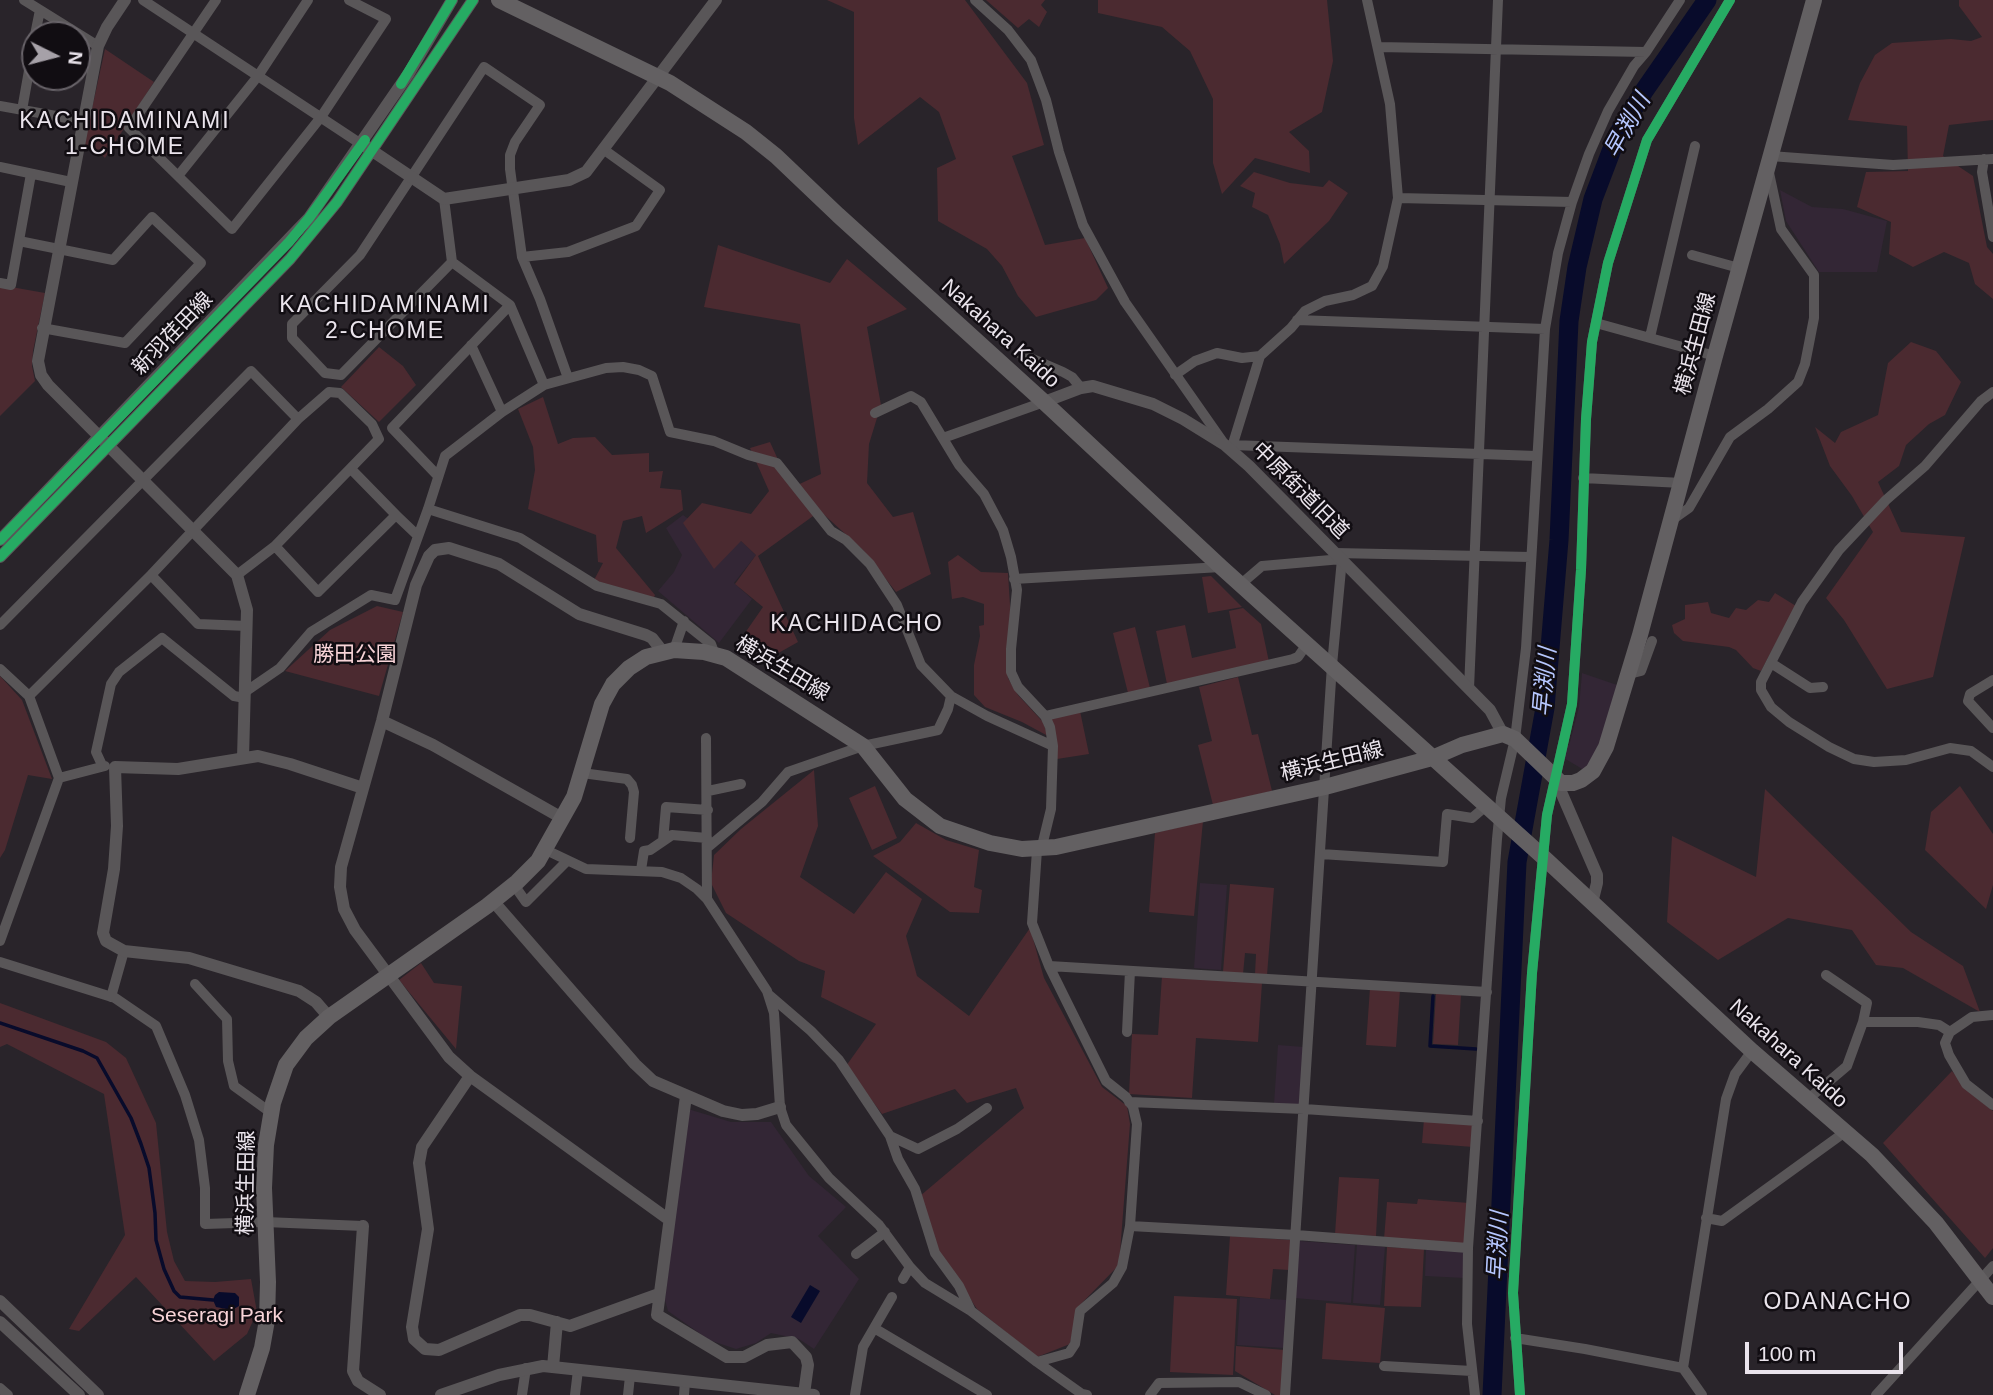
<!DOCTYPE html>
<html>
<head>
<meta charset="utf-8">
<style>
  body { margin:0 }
  #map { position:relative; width:1993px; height:1395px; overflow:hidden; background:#29242a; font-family:Arial,sans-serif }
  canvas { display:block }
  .north { position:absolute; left:21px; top:21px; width:70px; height:70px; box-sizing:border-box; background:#110d12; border:2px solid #686369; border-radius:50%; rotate:96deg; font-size:19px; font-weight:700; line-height:28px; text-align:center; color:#eae4ec }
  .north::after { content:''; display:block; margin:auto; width:24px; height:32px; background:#a6a1a8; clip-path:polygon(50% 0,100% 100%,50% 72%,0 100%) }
  .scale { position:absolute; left:1745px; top:1342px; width:158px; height:32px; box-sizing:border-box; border:4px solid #eae4ec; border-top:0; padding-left:9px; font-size:21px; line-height:24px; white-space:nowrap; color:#eae4ec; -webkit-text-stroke:5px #110d12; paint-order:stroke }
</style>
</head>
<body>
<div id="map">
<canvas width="1993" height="1395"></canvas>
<div class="north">N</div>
<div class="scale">100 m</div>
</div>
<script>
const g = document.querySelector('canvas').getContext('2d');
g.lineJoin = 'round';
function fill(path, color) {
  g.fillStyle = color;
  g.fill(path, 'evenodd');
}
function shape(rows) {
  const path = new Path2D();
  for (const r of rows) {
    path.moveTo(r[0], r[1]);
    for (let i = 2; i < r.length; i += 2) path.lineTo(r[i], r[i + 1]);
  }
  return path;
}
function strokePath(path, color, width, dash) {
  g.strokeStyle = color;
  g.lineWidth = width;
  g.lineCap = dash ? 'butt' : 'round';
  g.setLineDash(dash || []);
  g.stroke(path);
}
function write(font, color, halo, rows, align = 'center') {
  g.font = font + ' Arial,"Noto Sans JP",sans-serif';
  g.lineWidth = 5;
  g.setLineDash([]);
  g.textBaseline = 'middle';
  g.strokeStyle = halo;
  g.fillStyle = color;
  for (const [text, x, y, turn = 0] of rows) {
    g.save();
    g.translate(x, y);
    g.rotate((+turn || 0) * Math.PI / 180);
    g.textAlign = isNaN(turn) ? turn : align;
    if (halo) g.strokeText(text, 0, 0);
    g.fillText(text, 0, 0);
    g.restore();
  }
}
fill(shape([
  [1780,190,1812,207,1843,209,1887,221,1877,272,1819,272,1786,221],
  [683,515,719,541,741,541,756,555,734,583,752,599,719,643,658,591,674,572,682,555,666,528],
  [1582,673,1620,686,1594,758,1584,770,1562,757,1570,742,1579,707],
  [1200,883,1227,885,1221,970,1194,968],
  [1278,1045,1304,1047,1300,1106,1274,1104],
  [688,1109,731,1122,771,1122,809,1176,846,1207,818,1236,859,1279,814,1349,799,1339,771,1333,756,1343,736,1349,709,1340,668,1311,665,1300],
  [1299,1241,1355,1245,1351,1303,1295,1298],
  [1357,1244,1385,1247,1380,1305,1353,1303],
  [1426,1249,1466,1251,1465,1278,1425,1276],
  [1240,1297,1287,1300,1284,1348,1237,1345]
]), '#332635');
fill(shape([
  [827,0,965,0,1027,83,1044,145,1012,156,1045,245,1085,238,1108,288,1096,300,1036,317,1018,296,1002,266,987,249,938,221,937,168,956,159,939,112,920,97,858,145,854,118,854,12],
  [986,0,1045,0,1041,5,1047,12,1039,27,1029,19,1018,28],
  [1098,0,1327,0,1333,61,1322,112,1289,132,1309,151,1310,173,1255,158,1222,194,1213,163,1213,99,1190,51,1162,27,1098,13],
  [1959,0,1993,0,1993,120,1949,125,1943,156,1973,176,1987,247,1993,254,1993,299,1975,284,1969,263,1944,252,1913,267,1889,254,1891,222,1857,207,1866,172,1908,171,1907,126,1848,120,1860,83,1875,55,1892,43,1951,39,1971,41,1982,37,1959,6],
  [105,49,154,82,105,158,96,149,84,145],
  [1254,172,1290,183,1323,187,1329,180,1348,193,1329,221,1284,264,1280,244,1268,215,1252,207,1255,193,1240,186],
  [718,245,830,283,847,259,907,309,867,327,881,405,869,444,867,483,893,517,913,512,931,574,896,592,863,550,820,511,758,556,798,642,775,655,745,633,763,607,735,584,756,555,741,541,714,569,683,523,702,503,751,514,769,491,750,448,770,442,791,488,821,474,800,324,704,307],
  [0,285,45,293,33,351,32,366,35,381,0,416],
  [1911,342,1936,351,1961,382,1945,415,1929,424,1906,445,1899,466,1878,482,1901,532,1965,537,1933,677,1887,689,1844,620,1826,598,1873,532,1852,496,1830,466,1815,427,1835,443,1841,432,1878,415,1888,363],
  [379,347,403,366,416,385,379,422,341,387],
  [543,397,558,444,573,438,595,437,612,455,649,453,649,472,663,471,660,488,681,490,683,510,646,533,642,516,623,521,616,548,655,595,653,600,593,582,603,563,598,562,596,535,528,509,535,470,533,447,518,409],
  [958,555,981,572,1008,573,1011,621,1007,652,1008,678,1018,695,1043,722,1048,736,1022,722,985,707,974,695,974,665,980,636,979,626,984,625,984,604,963,597,952,599,948,562],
  [1211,576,1242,607,1208,613,1202,577],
  [1775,593,1796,606,1761,671,1753,668,1736,650,1729,647,1683,641,1674,633,1672,625,1685,619,1685,605,1708,602,1711,613,1729,618,1736,608,1746,610,1758,600,1769,602],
  [377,606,403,612,379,696,285,671,330,630],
  [1243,608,1261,624,1269,662,1167,684,1156,631,1185,625,1192,658,1236,648,1229,611],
  [1135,627,1150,688,1128,693,1113,633],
  [0,676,22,700,52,779,28,775,5,850,0,858],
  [1238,677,1252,735,1258,734,1272,791,1213,805,1198,745,1212,741,1199,687],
  [1080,711,1089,754,1057,759,1051,719],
  [814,770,818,826,800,877,854,914,886,872,922,899,906,936,917,976,969,1016,1030,928,1044,978,1102,1087,1127,1106,1130,1124,1119,1265,1078,1307,1070,1344,1037,1357,977,1309,938,1251,920,1196,1024,1108,1016,1088,967,1103,955,1089,882,1114,846,1066,876,1024,821,997,825,971,799,961,726,913,711,883,714,855,741,829],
  [875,786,897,838,872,850,849,798],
  [1960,786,1993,834,1993,885,1986,909,1925,850,1931,812],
  [1765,789,1911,932,1963,966,1980,1012,1903,968,1876,965,1852,930,1788,918,1718,960,1667,922,1672,836,1756,877],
  [1203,821,1194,916,1149,912,1155,833],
  [916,823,946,840,979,850,974,887,982,890,979,913,950,912,873,856,900,842],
  [1230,884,1274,888,1267,975,1255,974,1256,954,1245,953,1243,974,1223,972],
  [421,963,434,983,462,986,456,1049,399,980],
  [1162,976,1262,983,1258,1042,1196,1038,1192,1098,1129,1094,1132,1034,1158,1035],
  [1370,988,1400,990,1396,1047,1366,1045],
  [1436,993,1461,995,1458,1045,1433,1044],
  [0,1003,106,1042,126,1058,156,1123,167,1232,174,1261,185,1281,215,1282,251,1279,257,1312,247,1334,214,1361,136,1277,79,1331,69,1329,125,1235,104,1094,7,1044,0,1047],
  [1952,1071,1974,1096,1993,1111,1993,1248,1985,1258,1883,1143],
  [1424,1119,1474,1123,1473,1147,1422,1143],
  [1339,1177,1379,1179,1376,1236,1335,1234],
  [1418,1199,1469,1203,1467,1245,1384,1239,1387,1202,1417,1204],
  [1230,1236,1291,1240,1289,1270,1273,1269,1270,1299,1226,1295],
  [1387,1247,1424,1249,1421,1307,1384,1306],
  [1174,1296,1237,1299,1233,1375,1170,1372],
  [1326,1303,1385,1308,1380,1363,1322,1359],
  [1236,1346,1285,1350,1281,1395,1275,1395,1235,1371]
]), '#4b2a30');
fill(shape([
  [810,1285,820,1291,801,1323,791,1317],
  [219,1292,235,1293,239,1297,239,1306,232,1310,216,1307,213,1300,215,1295]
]), '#080b2b');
strokePath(shape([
  [1433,996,1430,1046,1476,1049],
  [0,1023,83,1051,97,1058,131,1118,141,1144,149,1168,155,1213,156,1240,164,1269,174,1291,180,1297,213,1300]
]), '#080b2b', 3.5);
strokePath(shape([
  [1492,1395,1517,862,1545,708,1559,540,1569,321,1577,267,1593,199,1617,136,1644,91,1707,0]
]), '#080b2b', 19);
strokePath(shape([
  [24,0,98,46],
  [143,0,361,144],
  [216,0,129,128,232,229,321,117,386,19,349,0],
  [975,0,1008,30,1031,60,1046,100,1059,152,1083,225,1125,302,1223,442],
  [35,35,40,10],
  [1378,47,1646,52],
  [0,106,84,121],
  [22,110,35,37],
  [1770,156,1893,165,1993,159],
  [1984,159,1982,172,1993,237],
  [0,167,71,182],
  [178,176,258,76,308,0],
  [1398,198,1572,202],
  [444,199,452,262,510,305,544,385],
  [19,241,113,260,152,217,201,263,125,343,42,328],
  [1692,255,1739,268],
  [452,262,341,375,325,373,292,338,292,324,360,255,484,67,540,105,515,142,510,155,510,169,522,257],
  [0,283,11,285,31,174],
  [1297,320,1545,329],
  [1596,323,1715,356],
  [1650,337,1695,146],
  [471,345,502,412],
  [1019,353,1063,372,1072,377,1081,388],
  [1175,375,1195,361,1217,353,1242,358,1260,356],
  [568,378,540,299,522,257,568,252,636,226,660,190,603,149],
  [1993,392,1981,401,1925,466,1886,500,1839,550,1802,602,1761,682,1761,690,1771,707,1789,722,1829,747,1854,759,1874,762,1906,760,1950,748,1971,751,1993,767],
  [875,413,911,396,921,402,959,465,984,494,1003,530,1011,557,1017,590,1011,649,1011,672,1018,687,1045,716,1050,727,1053,746,1051,809,1041,850],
  [943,438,1044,402],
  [1232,445,1536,456],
  [1231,450,1260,356,1291,328,1305,311,1325,301,1353,295,1372,286,1383,266,1398,198,1390,104,1367,0],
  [438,476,392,428,510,305],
  [1583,478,1682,483],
  [428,509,520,538,597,586,661,604,711,644,715,655],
  [396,515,417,535],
  [1672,520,1689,508,1730,437,1768,409,1798,382,1805,364,1814,318,1814,275,1781,229,1768,168],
  [275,546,318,592,396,515,351,469],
  [1335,553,1531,557],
  [151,575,198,624,247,626],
  [1014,579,1221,567],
  [1241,584,1262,566,1342,559,1332,665,1285,1395],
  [0,625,251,371,298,419],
  [674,650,684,621],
  [1771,663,1810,688,1823,687],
  [0,669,29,696,59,778,0,941],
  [1629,674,1641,671,1652,641],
  [1993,680,1970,694,1968,701,1993,728],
  [1469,689,1498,0],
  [245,692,280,668,311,632,371,595,395,600,428,509,445,456,502,412,544,385,606,368,623,367,639,370,652,376,670,432,714,441,748,455,777,463,831,531,846,540,870,564,897,605,921,665,951,696,987,716,1053,746],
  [29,696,151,575,298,419,329,392,340,393,372,424,379,439,275,546,237,575],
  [1045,716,1293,659,1298,657,1307,644],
  [706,738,707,899],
  [102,765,96,752,111,684,119,672,162,638,234,696,245,698],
  [582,773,627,779,632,785,634,792,630,838],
  [59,778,105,766],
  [708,791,741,784],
  [663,841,666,807,708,810],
  [707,848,762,802,788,772,863,746,938,730,948,709,951,696],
  [546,850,586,869,662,872,681,878,697,889,707,899,767,991,774,1013,780,1107,786,1125,829,1178,879,1225,910,1267,925,1283,971,1311,1037,1362,1082,1394,1087,1395],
  [1037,850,1032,923,1049,966,1098,1065,1106,1081,1126,1097,1133,1107,1137,1124,1130,1226,1122,1267,1113,1283,1080,1311,1075,1344,1069,1353,1037,1362],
  [1321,854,1443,862,1447,814,1472,818,1486,806],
  [641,870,644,851,650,850,672,835,707,838],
  [514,885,526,902,567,861],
  [0,962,115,998,156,1026,185,1095,199,1140,205,1188,205,1224,265,1222,363,1226],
  [1049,966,1487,992],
  [1826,975,1867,1003,1863,1022],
  [195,984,227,1019,228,1061,234,1086,270,1112],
  [768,994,811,1031,839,1060,890,1136,898,1159,915,1189,935,1253,959,1286,971,1311],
  [111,997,124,951],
  [1127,1032,1130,971],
  [1950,1032,1972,1017,1993,1015],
  [1807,1100,1847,1066,1863,1022,1918,1022,1939,1025,1950,1032,1945,1043,1949,1055,1966,1084,1993,1105],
  [1129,1102,1304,1109,1478,1121],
  [890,1136,918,1149,957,1129,987,1108],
  [1706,1218,1722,1221,1845,1132],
  [1130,1226,1296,1235,1468,1248,1467,1324,1475,1395],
  [1468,1248,1497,839,1501,798,1515,739,1526,648,1545,329,1558,253,1572,202,1589,154,1608,111,1634,66,1646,52,1680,0],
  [856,1254,885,1232],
  [903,1279,910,1267],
  [874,1328,987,1395],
  [1515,1338,1585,1349,1683,1368,1702,1395],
  [1384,1366,1472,1371],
  [1683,1368,1726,1099,1735,1074,1752,1051],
  [0,1388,8,1395],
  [522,1395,526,1368],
  [575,1395,578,1370],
  [628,1395,630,1376],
  [684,1395,685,1382],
  [855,1395,863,1347,892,1297],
  [1150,1395,1159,1383,1239,1382,1266,1395],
  [1520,1395,1513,1293,1532,973,1547,815,1572,704,1581,570,1586,419,1592,342,1608,263,1647,140,1730,0],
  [1876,1395,1993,1266]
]), '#595658', 10);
strokePath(shape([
  [125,0,107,27,98,46,38,361,41,375,48,385,237,575,247,610,243,758],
  [365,146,444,199,569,180,586,172,716,0],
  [1044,402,1081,388,1093,386,1153,404,1183,419,1225,445,1249,466,1490,710,1503,734],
  [0,540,309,218,409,73,452,0],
  [0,557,290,259,337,202,473,0],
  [663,652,652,638,646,635,579,614,499,564,449,548,435,550,429,556,416,585,382,721,341,867,340,887,344,909,355,930,449,1057,470,1076,668,1219],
  [382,721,433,745,562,818],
  [1555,778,1597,875,1597,883,1592,903],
  [493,901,635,1064,653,1081,723,1111,742,1115,757,1114,780,1107],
  [329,1017,316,1002,299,991,189,958,124,951,106,941,103,933,114,869,117,826,115,767,178,769,258,756,290,764,363,788],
  [470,1076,422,1147,419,1163,428,1229,412,1327,414,1339,425,1349,439,1350,520,1315,530,1315,570,1326,659,1294],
  [686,1096,657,1315,727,1357,744,1357,767,1345,792,1342,806,1357,808,1365,804,1394],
  [363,1226,353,1371,358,1381,380,1395],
  [0,1301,98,1395],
  [0,1322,79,1395],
  [553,1367,557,1322],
  [441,1395,499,1375,543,1366,814,1395]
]), '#595658', 12);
strokePath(shape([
  [499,0,670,83,746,132,776,156,838,215,1044,402,1221,567,1541,855,1752,1051,1872,1155,1936,1223,1993,1297],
  [247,1395,262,1348,267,1320,268,1282,264,1188,266,1145,273,1103,286,1065,306,1038,329,1017,487,906,517,882,538,861,574,797,602,704,613,684,629,668,646,657,674,650,704,652,726,658,863,746,905,799,940,826,990,843,1022,849,1056,847,1325,787,1432,758,1462,745,1503,734,1515,739,1561,783,1573,783,1581,780,1593,771,1606,747,1640,635,1715,356,1814,0]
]), '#636062', 16);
strokePath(shape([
  [401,84,452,0],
  [0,540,289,242,309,218,365,140],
  [0,557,290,259,337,202,473,0],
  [1520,1395,1513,1293,1532,973,1547,815,1572,704,1581,570,1586,419,1592,342,1608,263,1647,140,1730,0]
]), '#26ab63', 10);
write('21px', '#eae4ec', '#110d12', [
  ["新羽荏田線",173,334,-46],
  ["Nakahara Kaido",1000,334,42],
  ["横浜生田線",1696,344,-75],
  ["中原街道旧道",1300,491,45],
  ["横浜生田線",782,669,31],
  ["横浜生田線",1332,762,-14],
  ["Nakahara Kaido",1788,1054,42],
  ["横浜生田線",247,1183,-89]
]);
write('21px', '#f8d4d8', '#110d12', [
  ["勝田公園",355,655],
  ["Seseragi Park",217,1316]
]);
g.letterSpacing = '2px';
write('23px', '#eae4ec', '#110d12', [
  ["KACHIDAMINAMI",125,122],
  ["1-CHOME",125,148],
  ["KACHIDAMINAMI",385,306],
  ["2-CHOME",385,332],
  ["KACHIDACHO",857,625],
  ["ODANACHO",1838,1303]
]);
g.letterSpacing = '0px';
write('italic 23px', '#b6c7ff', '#110d12', [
  ["早渕川",1628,126,-61],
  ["早渕川",1546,682,-85],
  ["早渕川",1499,1246,-87]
]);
</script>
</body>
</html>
